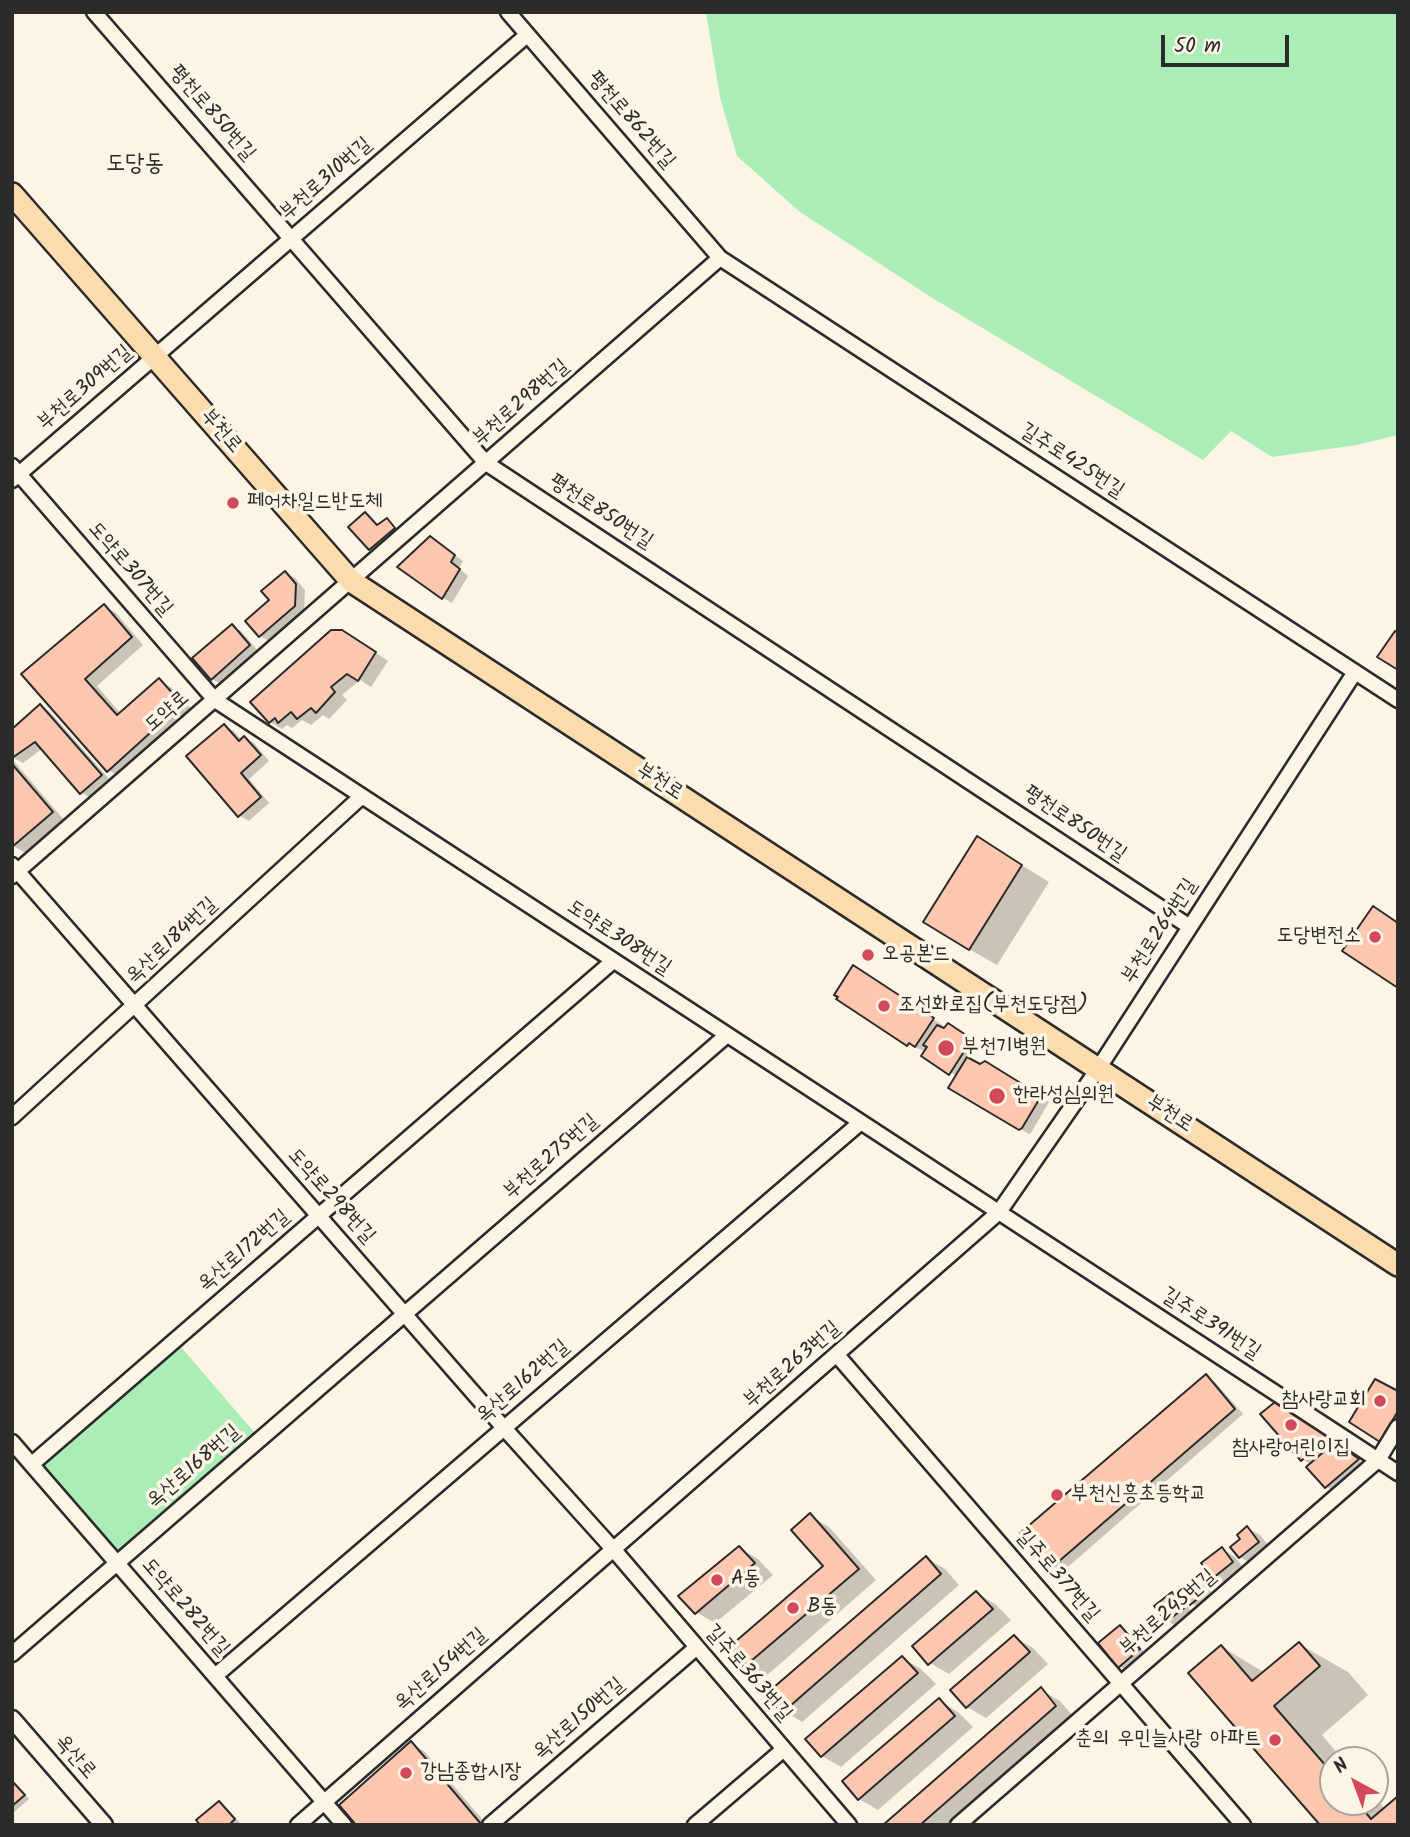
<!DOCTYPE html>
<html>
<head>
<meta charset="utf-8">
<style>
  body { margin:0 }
  #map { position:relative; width:1410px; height:1837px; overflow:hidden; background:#fcf5e5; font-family:Kalam,sans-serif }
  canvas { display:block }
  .frame { position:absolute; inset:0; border:14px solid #2b2b2b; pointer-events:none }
  .north { position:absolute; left:1319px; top:1746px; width:70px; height:70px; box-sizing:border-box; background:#fcf5e5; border:2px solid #a8a49b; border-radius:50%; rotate:319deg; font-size:19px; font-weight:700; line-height:28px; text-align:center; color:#2b2b2b }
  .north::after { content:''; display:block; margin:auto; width:24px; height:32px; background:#d1495b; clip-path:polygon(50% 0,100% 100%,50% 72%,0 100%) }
  .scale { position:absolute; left:1161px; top:35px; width:128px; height:32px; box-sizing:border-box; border:4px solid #2b2b2b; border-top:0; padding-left:9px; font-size:21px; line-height:24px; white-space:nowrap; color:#2b2b2b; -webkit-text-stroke:5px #fcf5e5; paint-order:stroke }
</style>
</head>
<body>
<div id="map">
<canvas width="1410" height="1837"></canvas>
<div class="frame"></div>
<div class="north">N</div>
<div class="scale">50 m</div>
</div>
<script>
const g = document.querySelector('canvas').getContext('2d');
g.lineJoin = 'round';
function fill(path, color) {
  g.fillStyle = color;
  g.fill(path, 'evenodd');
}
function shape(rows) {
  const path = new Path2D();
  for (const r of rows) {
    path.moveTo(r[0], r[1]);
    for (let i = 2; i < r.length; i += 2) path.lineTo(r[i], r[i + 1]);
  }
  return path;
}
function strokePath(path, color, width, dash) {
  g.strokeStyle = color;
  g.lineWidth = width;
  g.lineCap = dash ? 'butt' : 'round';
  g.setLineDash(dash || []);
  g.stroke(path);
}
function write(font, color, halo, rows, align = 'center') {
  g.font = font + ' Kalam,"Poor Story",sans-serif';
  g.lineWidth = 7;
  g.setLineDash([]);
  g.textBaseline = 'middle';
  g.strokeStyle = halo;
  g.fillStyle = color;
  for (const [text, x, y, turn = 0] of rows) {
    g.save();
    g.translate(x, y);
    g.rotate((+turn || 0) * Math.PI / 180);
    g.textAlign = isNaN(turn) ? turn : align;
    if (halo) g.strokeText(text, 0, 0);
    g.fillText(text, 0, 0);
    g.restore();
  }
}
fill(shape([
  [706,12,1398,12,1398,435,1357,445,1272,457,1231,431,1203,460,934,299,800,212,737,156,720,97],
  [175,1340,260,1439,117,1563,32,1464]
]), '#aaedb7');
fill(shape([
  [365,515,379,526,387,520,400,532,376,552,370,549],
  [439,544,463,561,459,568,468,576,452,603,443,598],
  [286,573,295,578,305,590,304,611,269,641,260,636,271,600],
  [104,606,116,613,143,645,97,686,121,714,159,681,172,688,194,712,120,777,108,770,24,674],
  [232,626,241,631,258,651,221,684,212,679],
  [355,639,388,661,371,687,360,680,342,695,347,700,329,719,323,715,311,725,302,720,292,728,287,725,282,729,270,722],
  [40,706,49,711,110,780,90,798,81,792,43,748,23,763,12,757],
  [224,726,234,731,242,741,245,738,254,743,269,761,249,779,269,803,249,821,240,816],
  [12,759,64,820,25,853,12,845],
  [1005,855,1049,882,997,965,969,949],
  [863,973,942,1025,940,1028,958,1030,980,1046,970,1061,980,1067,985,1063,1049,1102,1031,1133,1029,1134,951,1087,957,1077,926,1052,908,1044,838,999],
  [1206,1377,1215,1382,1243,1414,1061,1573,1052,1567],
  [1398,1393,1398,1432,1390,1446,1351,1421],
  [1284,1409,1336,1442,1334,1444,1363,1463,1331,1490,1326,1486,1312,1465,1302,1459],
  [810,1516,829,1527,876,1580,765,1677,746,1666,730,1648,826,1567],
  [1247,1528,1260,1535,1271,1549,1252,1564,1240,1557,1242,1539],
  [739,1548,758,1559,773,1575,715,1623,696,1612],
  [1222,1549,1235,1557,1245,1570,1226,1584,1214,1577],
  [926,1558,945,1569,959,1585,802,1722,784,1711],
  [1195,1580,1207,1587,1217,1600,1204,1610,1191,1603],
  [976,1593,995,1604,1011,1620,949,1674,930,1663],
  [1172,1594,1184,1602,1195,1616,1180,1628,1167,1621],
  [1120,1627,1126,1630,1145,1653,1125,1669,1119,1666],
  [1014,1637,1033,1648,1048,1664,986,1718,967,1707],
  [1299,1644,1348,1672,1368,1695,1322,1735,1343,1760,1333,1760,1333,1802,1375,1802,1375,1797,1398,1825,1322,1825,1222,1647,1265,1673],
  [902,1658,921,1669,936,1684,841,1767,822,1756,807,1739],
  [1041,1690,1060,1701,1074,1717,951,1825,885,1825],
  [939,1701,958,1712,973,1727,878,1810,859,1799],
  [411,1744,424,1751,487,1825,359,1825],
  [12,1780,29,1799,12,1814],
  [219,1803,224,1806,240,1823,237,1825,202,1825]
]), '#0003');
const building = shape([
  [365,512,377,525,387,518,395,528,369,550,348,527,365,512],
  [430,536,455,555,451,562,460,569,442,599,397,567,430,536],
  [285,571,296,584,295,606,259,637,245,621,269,600,261,591,285,571],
  [104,604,132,637,85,679,117,715,159,678,182,704,107,772,21,674,104,604],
  [232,624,250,645,211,680,192,658,232,624],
  [331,630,342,630,376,652,358,681,347,674,331,687,335,692,316,713,311,708,297,719,291,712,278,723,275,718,269,723,250,702,331,630],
  [1395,631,1398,633,1398,670,1377,657,1395,631],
  [40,704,102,775,80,794,35,742,12,758,12,729,40,704],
  [224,724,239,741,244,736,261,755,241,773,261,797,238,817,186,756,224,724],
  [12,764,53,812,12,847,12,764],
  [977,836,1022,865,969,950,923,922,977,836],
  [1373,906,1398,923,1398,988,1342,951,1373,906],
  [853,965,934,1018,915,1047,909,1043,907,1046,836,999,838,997,834,995,853,965],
  [948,1023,972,1039,949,1075,921,1056,927,1047,923,1045,937,1025,944,1028,948,1023],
  [967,1057,980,1064,985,1061,1040,1095,1040,1098,1022,1128,1019,1130,948,1088,967,1057],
  [1206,1374,1235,1409,1050,1569,1020,1533,1206,1374],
  [1375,1379,1398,1391,1398,1411,1380,1442,1349,1422,1375,1379],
  [1275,1402,1329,1436,1301,1461,1260,1414,1275,1402],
  [1335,1442,1359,1459,1325,1488,1306,1467,1335,1442],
  [810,1513,859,1569,744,1667,728,1648,823,1566,791,1530,810,1513],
  [1247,1526,1259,1542,1239,1558,1230,1547,1240,1539,1237,1535,1247,1526],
  [739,1546,755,1563,695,1614,678,1596,739,1546],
  [1222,1547,1233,1562,1213,1578,1201,1563,1222,1547],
  [926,1556,941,1574,782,1713,766,1694,926,1556],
  [1194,1578,1206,1592,1190,1605,1179,1590,1194,1578],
  [976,1591,993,1609,928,1665,912,1646,976,1591],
  [1172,1592,1184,1608,1166,1622,1154,1606,1172,1592],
  [1120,1625,1140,1649,1118,1668,1098,1643,1120,1625],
  [1014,1635,1030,1652,966,1708,950,1690,1014,1635],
  [1299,1642,1320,1666,1274,1706,1333,1774,1333,1802,1357,1802,1371,1819,1398,1796,1398,1825,1320,1825,1188,1673,1221,1645,1252,1681,1299,1642],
  [902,1656,918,1673,821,1757,805,1739,902,1656],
  [1041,1687,1056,1706,920,1825,883,1825,1041,1687],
  [939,1698,955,1716,858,1800,842,1781,939,1698],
  [411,1741,481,1824,480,1825,356,1825,339,1805,411,1741],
  [12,1781,25,1795,12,1806,12,1781],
  [219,1801,235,1819,229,1825,200,1825,196,1820,219,1801]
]);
fill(building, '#fdc7af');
strokePath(building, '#2b2b2b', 2);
const minor = shape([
  [94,12,486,463,1190,927],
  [508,12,720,258,1398,700],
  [12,466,215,700,1398,1473],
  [12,480,527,35],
  [12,865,504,1428,614,1550,849,1825],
  [12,876,720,258],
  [12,1117,362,796],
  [837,1355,1243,1825],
  [12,1442,344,1825],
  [32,1464,612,962],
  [12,1654,727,1035],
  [215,1676,861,1122],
  [298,1825,999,1212,1098,1069,1355,672],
  [490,1825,697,1647],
  [695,1825,784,1749],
  [958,1825,1378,1460,1398,1427]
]);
const tertiary = shape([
  [12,1719,104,1825]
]);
const primary = shape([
  [12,194,351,581,1398,1265]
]);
strokePath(minor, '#2b2b2b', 19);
strokePath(tertiary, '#2b2b2b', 21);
strokePath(primary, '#2b2b2b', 26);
strokePath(minor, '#fcf5e5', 14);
strokePath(tertiary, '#fcf5e5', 16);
strokePath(primary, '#fcdcac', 21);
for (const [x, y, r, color] of [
  [233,503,7,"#d1495b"],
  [1375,937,7,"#d1495b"],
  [868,955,7,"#d1495b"],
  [884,1006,7,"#d1495b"],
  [946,1048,9,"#d1495b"],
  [997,1096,9,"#d1495b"],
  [1380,1401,7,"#d1495b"],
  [1291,1425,7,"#d1495b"],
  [1057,1495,7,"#d1495b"],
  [717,1580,7,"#d1495b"],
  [793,1608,7,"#d1495b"],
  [1275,1740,7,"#d1495b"],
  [406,1773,7,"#d1495b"]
]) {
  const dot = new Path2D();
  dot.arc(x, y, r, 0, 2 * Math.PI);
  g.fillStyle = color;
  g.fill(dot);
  strokePath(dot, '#fcf5e5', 2.5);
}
write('21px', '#2b2b2b', '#fcf5e5', [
  ["평천로850번길",211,114,49],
  ["평천로862번길",630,121,49],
  ["부천로310번길",327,180,-41],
  ["부천로309번길",86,389,-41],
  ["부천로298번길",522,404,-41],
  ["부천로",220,432,49],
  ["길주로425번길",1071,462,33],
  ["평천로850번길",600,513,33],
  ["도약로307번길",129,570,49],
  ["도약로",168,713,-41],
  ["부천로",659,783,33],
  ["평천로850번길",1074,825,34],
  ["부천로264번길",1161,932,-57],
  ["도약로308번길",618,939,33],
  ["옥산로184번길",173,942,-43],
  ["부천로",1169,1115,33],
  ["부천로275번길",552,1158,-41],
  ["도약로298번길",330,1197,48],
  ["옥산로172번길",245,1252,-41],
  ["길주로391번길",1210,1325,33],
  ["부천로263번길",793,1366,-41],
  ["옥산로162번길",524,1383,-41],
  ["옥산로168번길",195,1468,-41],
  ["길주로377번길",1056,1576,49],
  ["도약로282번길",184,1608,49],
  ["부천로245번길",1169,1614,-41],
  ["옥산로154번길",442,1671,-41],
  ["길주로363번길",747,1674,49],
  ["옥산로150번길",580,1720,-41],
  ["옥산로",74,1758,49]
]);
write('21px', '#2b2b2b', '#fcf5e5', [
  ["페어차일드반도체",247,503],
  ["도당변전소",1361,937,"right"],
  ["오공본드",882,955],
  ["조선화로집(부천도당점)",898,1006],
  ["부천기병원",962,1048],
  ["한라성심의원",1013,1096],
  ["참사랑교회",1366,1401,"right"],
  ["참사랑어린이집",1291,1449,"center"],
  ["부천신흥초등학교",1071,1495],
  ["A동",731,1580],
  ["B동",807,1608],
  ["춘의 우민늘사랑 아파트",1261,1740,"right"],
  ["강남종합시장",420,1773]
], 'left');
write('24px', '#2b2b2b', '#fcf5e5', [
  ["도당동",135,166]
]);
</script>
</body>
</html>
